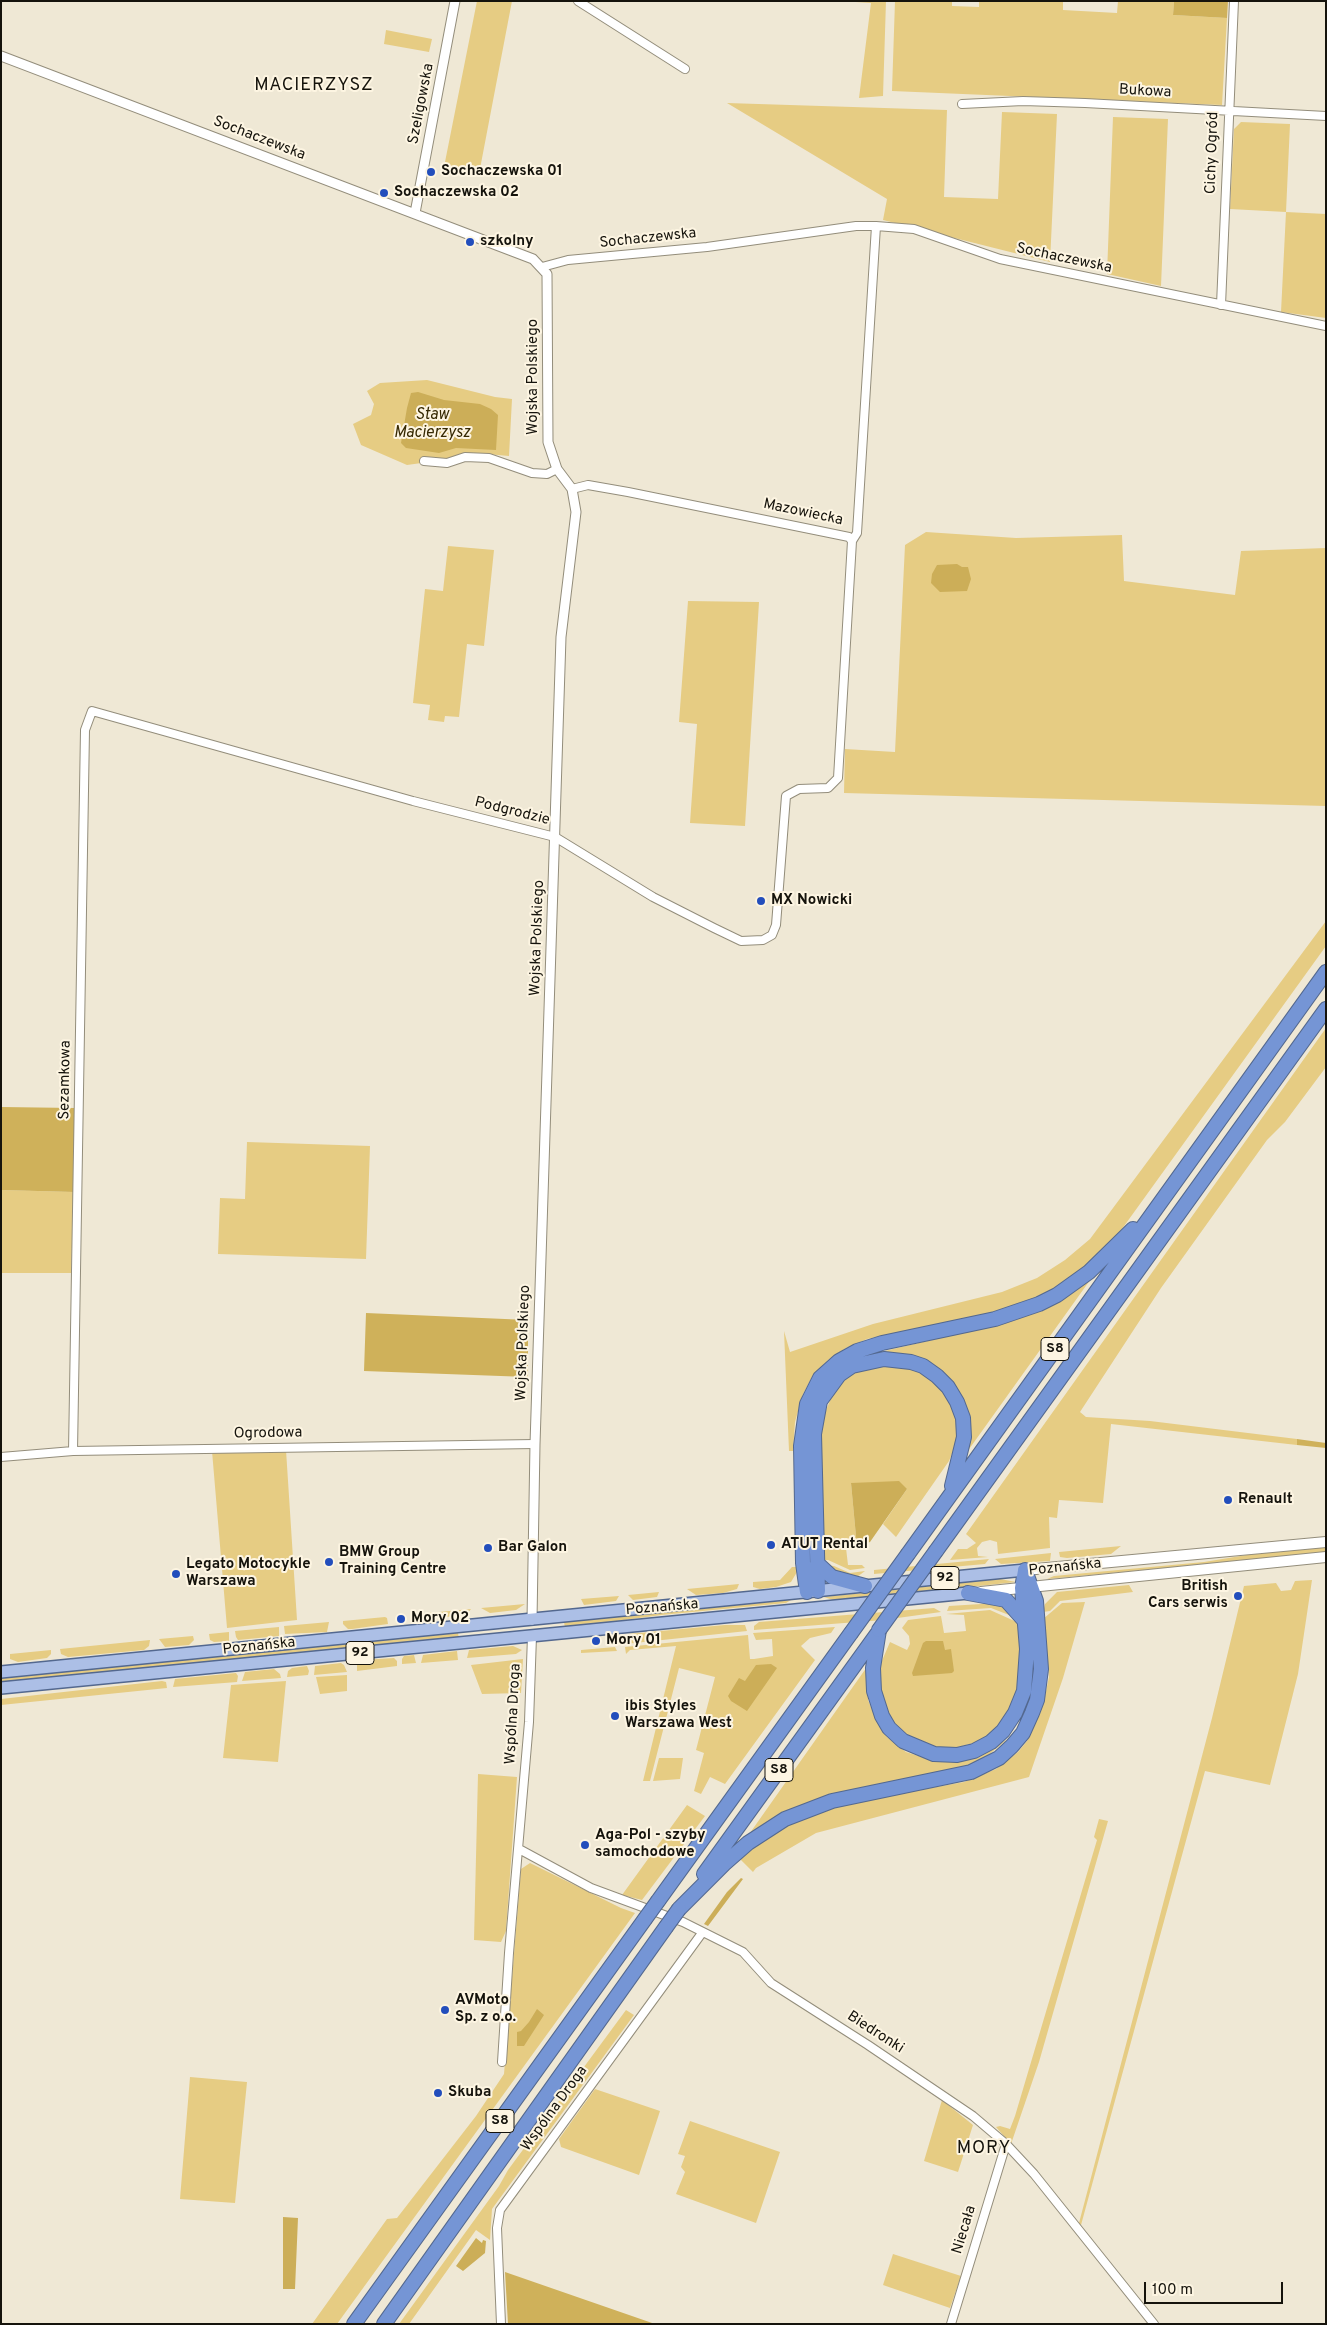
<!DOCTYPE html>
<html>
<head>
<meta charset="utf-8">
<style>
  body { margin:0 }
  #map { position:relative; width:1327px; height:2325px; overflow:hidden; background:#efe8d5; font-family:Overpass,sans-serif }
  canvas { display:block }
  .frame { position:absolute; inset:0; border:2px solid #15130c; pointer-events:none }
  .scale { position:absolute; left:1144px; top:2282px; width:139px; height:22px; box-sizing:border-box; border:2px solid #15130c; border-top:0; padding-left:6px; font-size:15px; line-height:18px; white-space:nowrap; color:#15130c; -webkit-text-stroke:4px #fdf5e2; paint-order:stroke }
</style>
</head>
<body>
<div id="map">
<canvas width="1327" height="2325"></canvas>
<div class="frame"></div>
<div class="scale">100 m</div>
</div>
<script>
const g = document.querySelector('canvas').getContext('2d');
g.lineJoin = 'round';
function fill(path, color) {
  g.fillStyle = color;
  g.fill(path, 'evenodd');
}
function shape(rows) {
  const path = new Path2D();
  for (const r of rows) {
    path.moveTo(r[0], r[1]);
    for (let i = 2; i < r.length; i += 2) path.lineTo(r[i], r[i + 1]);
  }
  return path;
}
function strokePath(path, color, width, dash) {
  g.strokeStyle = color;
  g.lineWidth = width;
  g.lineCap = dash ? 'butt' : 'round';
  g.setLineDash(dash || []);
  g.stroke(path);
}
function write(font, color, halo, rows, align = 'center') {
  g.font = font + ' Overpass,sans-serif';
  g.lineWidth = 4;
  g.setLineDash([]);
  g.textBaseline = 'middle';
  g.strokeStyle = halo;
  g.fillStyle = color;
  for (const [text, x, y, turn = 0] of rows) {
    g.save();
    g.translate(x, y);
    g.rotate((+turn || 0) * Math.PI / 180);
    g.textAlign = isNaN(turn) ? turn : align;
    if (halo) g.strokeText(text, 0, 0);
    g.fillText(text, 0, 0);
    g.restore();
  }
}
fill(shape([
  [477,1,512,1,479,174,444,167],
  [840,1,886,1,883,96,859,98,871,3],
  [895,1,952,1,952,6,979,7,979,1,1063,1,1063,10,1117,13,1118,1,1174,1,1173,15,1227,18,1222,105,892,91],
  [386,30,432,39,429,52,384,44],
  [727,103,947,110,944,197,998,199,1002,112,1057,114,1050,262,883,220,887,199],
  [1113,117,1168,119,1161,286,1107,274],
  [1241,122,1290,124,1286,212,1326,214,1326,318,1281,312,1286,212,1230,209,1234,129],
  [427,380,495,397,512,399,509,456,487,454,407,465,361,445,353,424,371,415,374,404,367,391,380,383],
  [926,532,1016,538,1122,535,1124,581,1235,595,1241,551,1326,548,1326,806,844,793,845,749,895,752,905,545],
  [448,546,494,550,484,646,467,644,459,717,445,716,444,722,428,720,430,705,413,703,425,589,443,591],
  [688,601,759,602,745,826,690,823,697,724,679,722],
  [1326,921,1326,946,1114,1240,1097,1259,1047,1294,1005,1310,867,1339,846,1348,828,1360,812,1377,803,1394,795,1422,793,1451,789,1451,784,1331,790,1352,873,1324,1002,1292,1037,1278,1065,1260,1090,1239],
  [1326,1028,1326,1067,1285,1122,1267,1140,1161,1288,1080,1412,1086,1417,1150,1421,1297,1439,1297,1445,1111,1424,1103,1503,1059,1500,1057,1518,1049,1517,1050,1548,998,1554,997,1542,990,1540,982,1542,977,1548,978,1556,988,1557,950,1560,958,1549,967,1549,976,1543,966,1534],
  [247,1142,370,1146,366,1259,218,1254,220,1198,245,1199],
  [1,1190,74,1192,71,1273,1,1273],
  [1093,1276,967,1452,959,1392,949,1378,932,1363,899,1353,876,1353,974,1330,1032,1313,1067,1297],
  [881,1364,917,1370,935,1381,948,1397,955,1415,957,1433,955,1446,949,1461,896,1537,883,1524,907,1489,851,1483,857,1547,846,1548,848,1565,862,1565,865,1568,850,1570,828,1560,823,1560,820,1428,824,1415,834,1391,848,1376,865,1367],
  [286,1450,297,1620,227,1628,212,1451],
  [1121,1546,1111,1554,1067,1558,1060,1557,1059,1552],
  [1326,1547,1326,1553,1047,1579,1054,1576,1204,1562,1259,1553],
  [1051,1553,1050,1561,1001,1564,995,1559],
  [989,1559,985,1564,874,1574,874,1570],
  [825,1565,834,1566,850,1573,865,1571,857,1577,842,1577],
  [792,1567,797,1567,797,1572,791,1582,776,1587,760,1589,753,1587,753,1582,780,1580],
  [1000,1579,1016,1582,836,1601,824,1597],
  [1312,1580,1298,1674,1270,1785,1205,1771,1081,2225,1079,2223,1212,1718,1244,1586,1276,1583,1281,1591,1291,1590,1295,1581],
  [739,1584,737,1589,723,1593,696,1595,687,1589],
  [1129,1585,1133,1592,1060,1601,1050,1611,1043,1612,1045,1604,1057,1592],
  [659,1592,657,1597,633,1600,628,1595],
  [619,1596,616,1601,584,1605,581,1599],
  [791,1600,786,1603,661,1615,565,1628,564,1622],
  [1085,1602,1063,1678,1029,1777,816,1833,756,1868,753,1872,740,1859,754,1846,791,1823,811,1814,863,1800,964,1782,996,1769,1018,1752,1027,1741,1043,1705,1049,1677,1043,1619,1062,1603],
  [997,1603,1016,1615,1009,1615,991,1608,947,1611,949,1606],
  [525,1604,516,1610,490,1613,481,1608],
  [934,1608,941,1612,883,1620,754,1630,754,1626,759,1622],
  [471,1609,466,1615,415,1620,417,1614],
  [990,1610,1019,1623,1021,1673,1016,1700,1004,1722,992,1734,977,1742,955,1748,932,1749,911,1740,888,1717,881,1702,878,1670,890,1642,907,1650,910,1644,909,1636,902,1628,908,1620,941,1616,944,1633,966,1631,964,1615,946,1614],
  [385,1617,387,1618,388,1624,352,1629,348,1629,343,1624,343,1621],
  [329,1622,327,1632,285,1634,284,1626],
  [725,1625,745,1625,747,1631,625,1644,625,1639,629,1634],
  [279,1627,279,1636,238,1640,236,1637,235,1631],
  [835,1627,831,1633,810,1638,801,1646,815,1660,725,1784,710,1777,701,1794,694,1791,704,1753,696,1750,715,1677,679,1668,650,1781,643,1781,676,1646,630,1650,626,1654,625,1647,748,1635,750,1659,754,1659,773,1656,772,1639,756,1640,753,1633],
  [229,1632,229,1641,214,1642,210,1640,209,1634],
  [458,1633,459,1638,1,1684,1,1677],
  [193,1636,194,1640,189,1645,165,1647,159,1639],
  [150,1640,149,1646,144,1650,68,1657,61,1654,60,1649],
  [513,1646,522,1650,516,1654,467,1658,469,1650],
  [615,1647,617,1651,581,1653,581,1650],
  [51,1650,51,1654,47,1658,18,1662,10,1659,10,1654],
  [457,1651,458,1660,421,1663,423,1655],
  [414,1655,416,1663,402,1664,402,1659,404,1656],
  [394,1658,397,1661,397,1666,357,1671,357,1665,363,1660],
  [523,1659,521,1693,482,1694,471,1665],
  [341,1663,344,1665,347,1672,314,1675,315,1666],
  [869,1664,868,1700,877,1722,887,1737,906,1752,928,1759,950,1761,985,1752,1008,1739,981,1761,951,1771,871,1786,815,1800,785,1813,745,1840],
  [307,1666,309,1671,308,1675,287,1677,288,1671,292,1668],
  [274,1669,280,1674,281,1678,242,1681,245,1672],
  [236,1673,238,1676,237,1682,173,1687,175,1679],
  [347,1675,347,1691,320,1694,316,1677],
  [162,1681,166,1682,167,1688,1,1705,1,1699],
  [286,1681,278,1762,223,1758,231,1685],
  [659,1758,683,1758,680,1779,653,1781],
  [478,1774,517,1777,506,1931,501,1942,474,1940],
  [687,1805,705,1816,642,1900,622,1895],
  [1099,1819,1108,1821,1039,2062,1011,2144,996,2127,1000,2126,1010,2129,1015,2116,1097,1840,1094,1837],
  [530,1863,621,1908,635,1913,337,2324,312,2324,387,2219,397,2218,476,2116,504,2074,521,1869],
  [626,2010,634,2015,492,2209,490,2240,476,2230,409,2324,399,2324,499,2186,508,2170],
  [190,2077,247,2082,235,2203,180,2199],
  [595,2089,660,2111,639,2175,561,2147,559,2139],
  [942,2100,973,2125,958,2172,924,2161],
  [690,2121,780,2152,756,2223,676,2194,685,2172,681,2167,685,2156,678,2154],
  [893,2254,961,2276,950,2308,883,2285]
]), '#e6cc83');
fill(shape([
  [1174,1,1228,1,1227,18,1173,15],
  [1,1107,75,1108,74,1192,1,1190],
  [366,1313,528,1320,528,1377,364,1371],
  [1297,1439,1326,1443,1326,1448,1297,1445],
  [505,2272,655,2324,508,2324]
]), '#cfb15a');
fill(shape([
  [418,392,444,400,480,404,491,409,498,415,496,450,456,448,439,453,406,448,401,443,407,408,411,393],
  [957,564,962,567,968,567,971,579,967,591,940,592,931,583,932,574,937,565],
  [899,1481,907,1489,870,1542,857,1547,851,1483],
  [926,1641,943,1641,945,1650,951,1649,954,1671,952,1673,913,1676,912,1673,923,1643],
  [771,1664,777,1668,747,1711,731,1701,728,1696,739,1678,745,1681,756,1665],
  [741,1878,743,1879,708,1926,704,1924,727,1892],
  [537,2009,544,2015,524,2046,517,2046,517,2032,521,2031,529,2022],
  [283,2217,298,2218,295,2289,283,2289],
  [476,2238,482,2243,483,2240,486,2241,485,2253,463,2271,456,2266]
]), '#ccae58');
const minor = shape([
  [578,1,685,69],
  [962,104,1023,101,1085,103,1326,116],
  [542,267,568,260,707,247,856,226,876,226,914,229,1000,259,1326,326],
  [1221,305,1234,1],
  [424,461,447,463,465,457,489,458,532,473,547,474,557,469],
  [852,541,857,533,876,226],
  [73,1451,85,730,92,711,413,801,555,837,653,897,714,928,741,941,763,940,772,935,776,925,786,796,799,789,828,788,838,778,852,541,849,537,628,492,588,485,572,489],
  [1,1457,73,1451,535,1444],
  [519,1849,591,1888,683,1922,743,1952,771,1983,868,2045,973,2116,1006,2144,1034,2174,1154,2324],
  [502,2062,509,1953,529,1722,532,1636],
  [501,2324,497,2228,500,2210,702,1933],
  [951,2324,1006,2144]
]);
const tertiary = shape([
  [1,56,533,259,547,274,548,442,557,469,572,489,576,512,561,637,535,1444,532,1620],
  [415,213,455,1]
]);
const secondary = shape([
  [1025,1570,1326,1542],
  [981,1592,1326,1557]
]);
const primary = shape([
  [1,1672,1025,1570],
  [1,1688,968,1593]
]);
const motorway = shape([
  [936,1551,1326,1009],
  [908,1554,1326,972],
  [817,1563,832,1577,865,1586],
  [818,1591,814,1434,820,1401,839,1375,852,1366,884,1359,911,1362,923,1366,937,1376,948,1387,957,1402,963,1418,964,1437,952,1486],
  [807,1592,803,1563,801,1446,807,1404,820,1378,839,1361,857,1351,882,1343,995,1319,1039,1304,1057,1295,1089,1272,1133,1229],
  [968,1593,1006,1600,1023,1619],
  [879,1630,873,1668,874,1691,882,1716,889,1728,903,1741,934,1754,957,1755,974,1751,991,1742,1003,1731,1015,1713,1024,1691,1027,1649,1022,1588,1025,1571],
  [704,1874,877,1634],
  [658,1901,851,1633],
  [679,1909,724,1864,748,1843,785,1819,832,1801,971,1772,999,1758,1012,1746,1023,1733,1032,1713,1037,1700,1041,1669,1036,1601,1025,1570],
  [354,2324,645,1919],
  [384,2324,666,1927]
]);
strokePath(minor, '#938d7b', 10);
strokePath(tertiary, '#938d7b', 11);
strokePath(secondary, '#938d7b', 12);
strokePath(primary, '#53688f', 14);
strokePath(motorway, '#53688f', 16);
strokePath(minor, '#fff', 8);
strokePath(tertiary, '#fff', 9);
strokePath(secondary, '#fff', 10);
strokePath(primary, '#acbfe6', 11);
strokePath(motorway, '#7595d5', 14);
const motorwayBridge = shape([
  [879,1630,936,1551],
  [851,1633,908,1554],
  [645,1919,658,1901],
  [666,1927,679,1909]
]);
strokePath(motorwayBridge, '#53688f', 16, []);
strokePath(motorwayBridge, '#7595d5', 14);
for (const [x, y, r, color] of [
  [431,172,5,"#234ebc"],
  [384,193,5,"#234ebc"],
  [470,242,5,"#234ebc"],
  [761,901,5,"#234ebc"],
  [1228,1500,5,"#234ebc"],
  [771,1545,5,"#234ebc"],
  [488,1548,5,"#234ebc"],
  [329,1562,5,"#234ebc"],
  [176,1574,5,"#234ebc"],
  [1238,1596,5,"#234ebc"],
  [401,1619,5,"#234ebc"],
  [596,1641,5,"#234ebc"],
  [615,1716,5,"#234ebc"],
  [585,1845,5,"#234ebc"],
  [445,2010,5,"#234ebc"],
  [438,2093,5,"#234ebc"]
]) {
  const dot = new Path2D();
  dot.arc(x, y, r, 0, 2 * Math.PI);
  g.fillStyle = color;
  g.fill(dot);
  strokePath(dot, '#fdf5e2', 2);
}
for (const [x, y, w] of [
  [1055,1349,28],
  [945,1578,28],
  [360,1653,28],
  [779,1770,28],
  [500,2121,28]
]) {
  const box = new Path2D();
  box.roundRect(x - w / 2, y - 11.5, w, 23, 4);
  g.fillStyle = '#fdf5e2';
  g.fill(box);
  strokePath(box, '#15130c', 1);
}
write('bold 14px', '#15130c', null, [
  ["S8",1055,1349],
  ["92",945,1578],
  ["92",360,1653],
  ["S8",779,1770],
  ["S8",500,2121]
]);
write('15px', '#15130c', '#fdf5e2', [
  ["Bukowa",1145,92,3],
  ["Szeligowska",422,104,-79],
  ["Sochaczewska",259,139,21],
  ["Cichy Ogród",1213,153,-88],
  ["Sochaczewska",648,239,-6],
  ["Sochaczewska",1064,259,12],
  ["Wojska Polskiego",534,377,-90],
  ["Mazowiecka",803,513,12],
  ["Podgrodzie",512,812,14],
  ["Wojska Polskiego",538,938,-88],
  ["Sezamkowa",66,1080,-89],
  ["Wojska Polskiego",524,1343,-88],
  ["Ogrodowa",268,1434,-1],
  ["Poznańska",1065,1568,-6],
  ["Poznańska",662,1608,-5],
  ["Poznańska",259,1647,-6],
  ["Wspólna Droga",514,1714,-87],
  ["Biedronki",875,2033,33],
  ["Wspólna Droga",555,2109,-54],
  ["Niecała",965,2230,-73]
]);
write('bold 15px', '#15130c', '#fdf5e2', [
  ["Sochaczewska 01",441,172],
  ["Sochaczewska 02",394,193],
  ["szkolny",480,242],
  ["MX Nowicki",771,901],
  ["Renault",1238,1500],
  ["ATUT Rental",781,1545],
  ["Bar Galon",498,1548],
  ["BMW Group",339,1553],
  ["Training Centre",339,1570],
  ["Legato Motocykle",186,1565],
  ["Warszawa",186,1582],
  ["British",1228,1587,"right"],
  ["Cars serwis",1228,1604,"right"],
  ["Mory 02",411,1619],
  ["Mory 01",606,1641],
  ["ibis Styles",625,1707],
  ["Warszawa West",625,1724],
  ["Aga-Pol - szyby",595,1836],
  ["samochodowe",595,1853],
  ["AVMoto",455,2001],
  ["Sp. z o.o.",455,2018],
  ["Skuba",448,2093]
], 'left');
write('italic 16px', '#362902', '#fdf5e2', [
  ["Staw",432,416],
  ["Macierzysz",432,434]
]);
g.letterSpacing = '1px';
write('18px', '#15130c', '#fdf5e2', [
  ["MACIERZYSZ",314,86],
  ["MORY",984,2149]
]);
g.letterSpacing = '0px';
</script>
</body>
</html>
